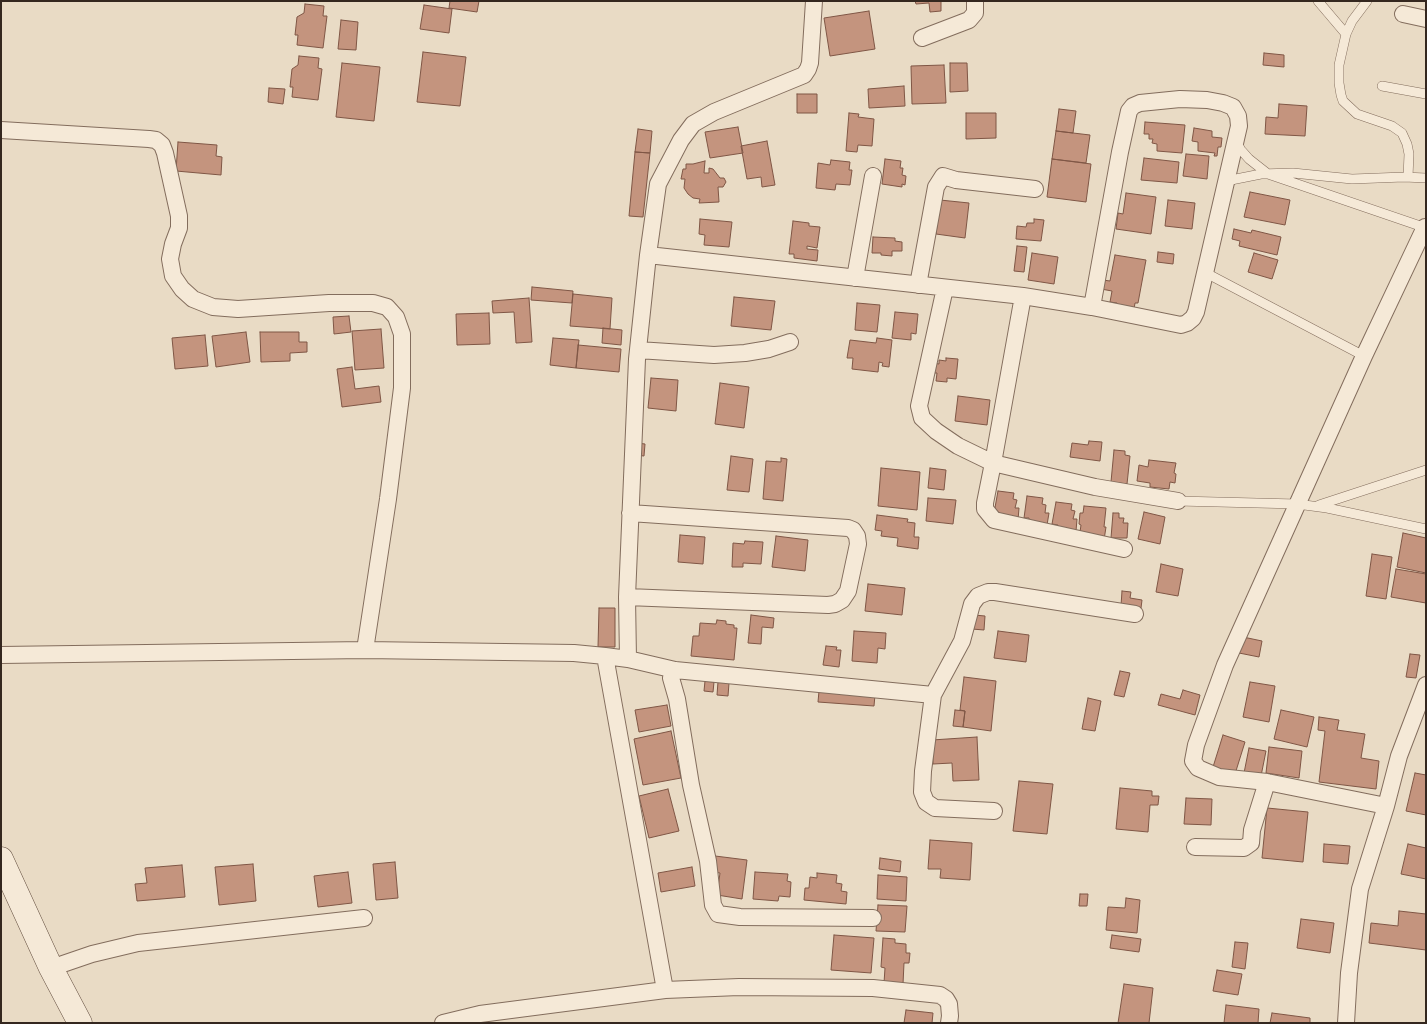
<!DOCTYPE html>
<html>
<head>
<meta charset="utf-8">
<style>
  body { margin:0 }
  #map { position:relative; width:1427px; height:1024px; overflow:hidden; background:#e9dbc5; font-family:"IBM Plex Serif",serif }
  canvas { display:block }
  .frame { position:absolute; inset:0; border:2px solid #34271f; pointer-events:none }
</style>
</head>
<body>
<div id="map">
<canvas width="1427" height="1024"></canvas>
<div class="frame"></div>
</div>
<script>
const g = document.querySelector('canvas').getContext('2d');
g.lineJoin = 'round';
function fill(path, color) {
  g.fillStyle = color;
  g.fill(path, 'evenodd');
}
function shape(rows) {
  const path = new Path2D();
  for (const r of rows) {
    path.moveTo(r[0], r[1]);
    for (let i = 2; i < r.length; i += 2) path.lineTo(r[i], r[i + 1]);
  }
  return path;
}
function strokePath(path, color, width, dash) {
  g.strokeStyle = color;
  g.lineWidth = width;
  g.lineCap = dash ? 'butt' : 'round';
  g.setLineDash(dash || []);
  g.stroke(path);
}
const building = shape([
  [450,1,479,1,477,12,449,8,450,1],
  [915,1,941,1,941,11,930,12,929,3,916,4,915,1],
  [305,4,324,6,323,16,327,16,323,48,297,45,298,35,295,35,297,17,304,13,305,4],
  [424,5,452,9,449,33,420,29,424,5],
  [869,11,875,49,830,56,824,18,869,11],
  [341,20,358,22,356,50,338,49,341,20],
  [423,52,466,57,460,106,417,102,423,52],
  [1264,53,1284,55,1284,67,1263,65,1264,53],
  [299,56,319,58,318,68,322,69,318,100,292,97,293,87,290,87,292,69,298,65,299,56],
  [342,63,380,67,374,121,336,117,342,63],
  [950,63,967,63,968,91,950,92,950,63],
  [944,65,946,103,912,104,911,66,944,65],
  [904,86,905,106,869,108,868,89,904,86],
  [269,88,285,89,283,104,268,102,269,88],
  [797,94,817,94,817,113,797,113,797,94],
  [1279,104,1307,106,1305,136,1265,134,1266,117,1278,118,1279,104],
  [1059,109,1076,111,1073,133,1056,131,1059,109],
  [849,113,859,114,858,117,874,119,872,146,858,145,857,152,846,151,849,113],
  [966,113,996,113,996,138,966,139,966,113],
  [1145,122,1185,125,1182,153,1157,151,1157,144,1152,143,1153,139,1149,139,1149,134,1144,134,1145,122],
  [738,127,743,153,710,158,705,132,738,127],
  [1194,128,1212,131,1212,137,1222,138,1221,147,1218,147,1217,156,1214,156,1215,153,1198,151,1198,142,1192,141,1194,128],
  [638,129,652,131,650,153,635,152,638,129],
  [1056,131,1090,135,1086,163,1052,159,1056,131],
  [767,141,775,185,762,187,761,177,747,179,741,146,767,141],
  [178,142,217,145,216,156,222,157,221,175,176,171,178,142],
  [635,152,650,153,643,217,629,216,635,152],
  [1186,154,1209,156,1207,179,1183,176,1186,154],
  [1144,158,1179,162,1177,183,1141,180,1144,158],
  [885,159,901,161,900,168,903,168,902,175,906,176,905,185,902,184,902,187,882,184,885,159],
  [1052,159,1091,164,1086,202,1047,197,1052,159],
  [831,160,850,162,849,170,852,170,850,185,836,184,835,190,816,188,818,163,830,165,831,160],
  [705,161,704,173,709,173,709,168,713,169,720,178,724,178,726,182,723,187,718,187,719,202,699,203,700,199,693,198,688,194,684,188,685,179,681,179,683,169,686,169,686,164,693,164,705,161],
  [1250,192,1290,200,1285,225,1244,217,1250,192],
  [1126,193,1156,197,1151,234,1116,229,1118,213,1123,214,1126,193],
  [940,200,969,203,965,238,936,234,940,200],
  [1168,200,1195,203,1192,229,1165,226,1168,200],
  [700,219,732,222,729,247,704,245,705,235,699,234,700,219],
  [1034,219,1044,220,1041,241,1016,239,1017,226,1026,227,1027,223,1034,223,1034,219],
  [793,221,809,223,809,226,820,227,817,248,807,246,807,249,818,250,817,261,794,258,794,254,789,254,793,221],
  [1234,229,1251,233,1252,230,1281,237,1277,255,1239,246,1240,241,1232,239,1234,229],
  [873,237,895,238,895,241,902,242,902,251,892,251,892,256,881,255,881,253,872,253,873,237],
  [1017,246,1027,247,1024,272,1014,271,1017,246],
  [1158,252,1174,254,1173,264,1157,262,1158,252],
  [1032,253,1058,257,1054,284,1028,280,1032,253],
  [1254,253,1278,260,1272,279,1248,272,1254,253],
  [1115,255,1146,260,1138,303,1135,303,1134,309,1117,306,1117,303,1110,302,1112,291,1101,289,1103,280,1110,281,1115,255],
  [532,287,573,291,572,303,531,300,532,287],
  [573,294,612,298,610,329,570,326,573,294],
  [734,297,775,301,771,330,731,326,734,297],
  [529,298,532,342,516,343,514,312,493,313,492,301,529,298],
  [857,303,880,305,877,332,855,330,857,303],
  [895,312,918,314,916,334,911,333,911,340,892,338,895,312],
  [489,313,490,344,457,345,456,314,489,313],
  [349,316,351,332,334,334,333,317,349,316],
  [603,328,622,330,621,345,602,343,603,328],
  [381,329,384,368,355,370,352,331,381,329],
  [246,332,250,362,216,367,212,336,246,332],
  [260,332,299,332,299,342,307,342,307,352,290,353,290,361,261,362,260,332],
  [205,335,208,366,175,369,172,338,205,335],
  [553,338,579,340,576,368,550,365,553,338],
  [877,338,892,340,889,367,882,366,883,363,879,362,878,372,852,369,853,358,847,358,850,340,876,343,877,338],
  [578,345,621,349,619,372,576,368,578,345],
  [946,358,958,359,956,379,947,378,947,382,936,381,937,373,932,373,933,363,939,364,939,360,946,361,946,358],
  [352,367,355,389,379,386,381,402,342,407,337,369,352,367],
  [651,378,678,380,676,411,648,408,651,378],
  [720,383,749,387,744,428,715,424,720,383],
  [958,396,990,400,987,425,955,421,958,396],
  [1089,441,1102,442,1100,461,1070,457,1072,443,1088,445,1089,441],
  [637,443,645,444,644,456,636,455,637,443],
  [1114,450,1125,451,1125,455,1130,456,1127,484,1111,482,1114,450],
  [731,456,753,459,749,492,727,490,731,456],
  [781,458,787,459,783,501,763,499,766,461,781,462,781,458],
  [1149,460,1176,463,1174,473,1176,474,1175,483,1170,482,1169,489,1150,487,1150,483,1137,481,1139,465,1148,467,1149,460],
  [881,468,920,472,917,510,878,506,881,468],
  [930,468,946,470,944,490,928,488,930,468],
  [998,491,1014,493,1013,499,1017,500,1015,508,1019,508,1018,520,994,513,998,491],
  [1027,496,1043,498,1042,504,1046,505,1045,513,1049,513,1047,525,1029,523,1029,518,1024,518,1027,496],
  [928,498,956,500,953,524,926,521,928,498],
  [1056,502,1072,504,1071,510,1075,511,1073,519,1077,519,1076,531,1057,528,1058,525,1052,524,1056,502],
  [1084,506,1106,508,1104,527,1106,527,1104,540,1093,538,1093,534,1080,532,1081,525,1079,524,1080,513,1083,513,1084,506],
  [1144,512,1165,517,1160,544,1138,539,1144,512],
  [1113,513,1119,513,1119,518,1124,518,1123,523,1128,523,1127,538,1111,538,1113,513],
  [877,515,908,519,907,522,915,523,914,537,919,537,918,549,897,546,898,538,881,536,882,531,875,530,877,515],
  [1403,533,1426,538,1426,573,1397,567,1403,533],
  [680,535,705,537,703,564,678,562,680,535],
  [776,536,808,540,805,571,772,567,776,536],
  [745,541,763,542,761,564,743,563,743,567,732,567,733,543,744,544,745,541],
  [1372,554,1392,557,1386,599,1366,596,1372,554],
  [1161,564,1183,569,1178,596,1156,592,1161,564],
  [1396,569,1426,574,1426,603,1391,597,1396,569],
  [868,584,905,588,902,615,865,611,868,584],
  [1122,591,1131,592,1130,598,1142,600,1141,608,1121,606,1122,591],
  [599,608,615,608,615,647,598,647,599,608],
  [751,615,774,618,773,628,762,627,761,644,748,643,751,615],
  [974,615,985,616,984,630,972,629,974,615],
  [717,620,726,621,726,624,734,625,734,628,737,628,734,660,691,656,693,636,699,636,700,623,716,624,717,620],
  [854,631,886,633,885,649,878,648,877,663,852,661,854,631],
  [998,631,1029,635,1026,662,994,658,998,631],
  [1243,637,1262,641,1259,657,1239,653,1243,637],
  [826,646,837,647,836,650,841,650,839,667,823,665,826,646],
  [1410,654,1420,655,1416,678,1406,677,1410,654],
  [1120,671,1130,673,1124,697,1114,695,1120,671],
  [964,677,996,681,991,731,963,727,965,711,960,710,964,677],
  [705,681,714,682,713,692,704,691,705,681],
  [718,682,729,683,728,696,717,695,718,682],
  [1250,682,1275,686,1269,722,1243,717,1250,682],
  [1183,690,1200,695,1195,715,1158,705,1161,694,1180,699,1183,690],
  [819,691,875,695,874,706,818,702,819,691],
  [1088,698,1101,701,1095,731,1082,729,1088,698],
  [667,705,671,726,639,732,635,710,667,705],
  [955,710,965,711,963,727,953,726,955,710],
  [1281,710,1314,717,1307,747,1274,739,1281,710],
  [1319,717,1339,720,1337,730,1365,734,1361,758,1379,761,1376,789,1319,782,1325,731,1318,730,1319,717],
  [671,731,681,778,643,785,634,739,671,731],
  [1223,735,1245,742,1235,774,1213,767,1223,735],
  [977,737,979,780,953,781,952,763,933,764,932,740,977,737],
  [1269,747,1302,751,1299,778,1266,773,1269,747],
  [1249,748,1266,751,1261,776,1244,773,1249,748],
  [1415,773,1426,775,1426,815,1406,811,1415,773],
  [1019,781,1053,784,1047,834,1013,831,1019,781],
  [1120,788,1152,791,1152,796,1159,796,1158,805,1150,805,1148,832,1116,829,1120,788],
  [668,789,679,831,649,838,639,796,668,789],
  [1186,798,1212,799,1211,825,1184,824,1186,798],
  [1267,808,1308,812,1303,862,1262,858,1267,808],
  [930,840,972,843,970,880,940,878,941,869,928,869,930,840],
  [1324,844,1350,846,1348,864,1323,862,1324,844],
  [1408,844,1426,848,1426,879,1401,874,1408,844],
  [715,856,747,860,742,899,717,895,720,873,713,872,715,856],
  [880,858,901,861,900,872,879,869,880,858],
  [395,862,398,898,376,900,373,864,395,862],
  [253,864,256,901,219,905,215,867,253,864],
  [182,865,185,897,137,901,135,884,147,883,145,868,182,865],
  [692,867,695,886,661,892,658,873,692,867],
  [348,872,352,903,318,907,314,876,348,872],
  [755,872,788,874,787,881,791,882,790,897,779,896,778,901,753,899,755,872],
  [817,873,837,875,836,883,842,884,841,891,847,892,846,904,804,900,805,888,809,888,810,877,817,878,817,873],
  [878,875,907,877,906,901,877,899,878,875],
  [1080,894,1088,894,1087,906,1079,906,1080,894],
  [1126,898,1140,900,1137,933,1106,930,1108,907,1125,908,1126,898],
  [878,905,907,906,905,932,876,931,878,905],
  [1399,911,1426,914,1426,950,1369,943,1371,923,1398,926,1399,911],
  [1301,919,1334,923,1330,953,1297,948,1301,919],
  [834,935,874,938,871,973,831,970,834,935],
  [1112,935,1141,939,1139,952,1110,948,1112,935],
  [883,938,895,939,895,943,906,944,906,953,910,953,909,963,904,963,903,984,884,983,885,968,881,967,883,938],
  [1235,942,1248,943,1245,969,1232,967,1235,942],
  [1217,970,1242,974,1238,995,1213,991,1217,970],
  [1124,984,1153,988,1149,1023,1118,1023,1124,984],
  [1226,1005,1259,1009,1258,1023,1224,1023,1226,1005],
  [906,1010,933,1013,932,1023,904,1023,906,1010],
  [1272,1013,1310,1018,1310,1023,1270,1023,1272,1013]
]);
fill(building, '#c4947e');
strokePath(building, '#7f5645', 1);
const service = shape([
  [1318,1,1346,34],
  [1367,1,1352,21,1346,34,1339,65,1339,83,1341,95,1343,101,1357,114,1392,126,1402,133,1407,144,1409,154,1408,177],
  [1382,86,1426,94],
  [1236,142,1241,150,1249,159,1268,174,1426,228],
  [1226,181,1261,174,1293,173,1352,179,1404,177,1426,178],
  [1206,273,1364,356],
  [1178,501,1297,504,1327,508,1426,529],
  [1319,505,1426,470]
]);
const minor = shape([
  [1403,14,1426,19],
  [922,38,969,20,975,13,975,1],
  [1,130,149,139,156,140,162,145,165,153,179,216,179,228,173,244,170,259,173,276,182,289,193,299,213,307,238,309,329,303,373,303,387,307,396,317,402,334,402,388,388,499,365,650],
  [648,255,1023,296,1092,307,1181,325,1187,323,1193,318,1196,312,1239,126,1238,116,1233,107,1223,103,1207,100,1180,99,1140,103,1133,106,1129,111,1120,152,1092,307],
  [855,278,873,176],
  [918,285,936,187,943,176,956,180,1035,189],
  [945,288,919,406,922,418,936,431,958,446,993,463,985,503,985,509,994,520,1124,549],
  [1023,296,993,463,1095,487,1178,501],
  [638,350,714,355,745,353,769,349,790,342],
  [627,597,828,605,835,604,842,600,848,591,858,544,857,536,853,530,848,528,630,513],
  [1,655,365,650,574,653,605,656,628,659,627,597,637,359,648,255,658,184,681,140,693,124,714,112,804,75,808,69,810,63,814,1],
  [605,656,665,990],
  [628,659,675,670,933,695,962,641,972,604,978,596,988,592,995,592,1135,614],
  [675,670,671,678,677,699,691,785,708,861,713,905,718,914,740,917,873,918],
  [933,695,923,771,922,792,926,802,935,808,994,811],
  [1386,806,1267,782,1219,777,1198,768,1193,761,1196,745,1225,665,1364,356,1425,227],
  [1195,847,1244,848,1251,843,1252,830,1267,782],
  [51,968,92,954,138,943,364,918],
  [443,1023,480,1014,665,990,739,987,873,988,940,995,946,999,949,1004,950,1016,949,1023],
  [1346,1023,1349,973,1360,889,1386,806,1399,756,1426,685]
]);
const secondary = shape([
  [1,859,51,968,80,1023]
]);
strokePath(service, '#836d5d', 10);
strokePath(minor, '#836d5d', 18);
strokePath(secondary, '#644f40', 25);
strokePath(service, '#f5e9d7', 9);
strokePath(minor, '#f5e9d7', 16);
strokePath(secondary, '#f5e9d7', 24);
</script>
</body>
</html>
